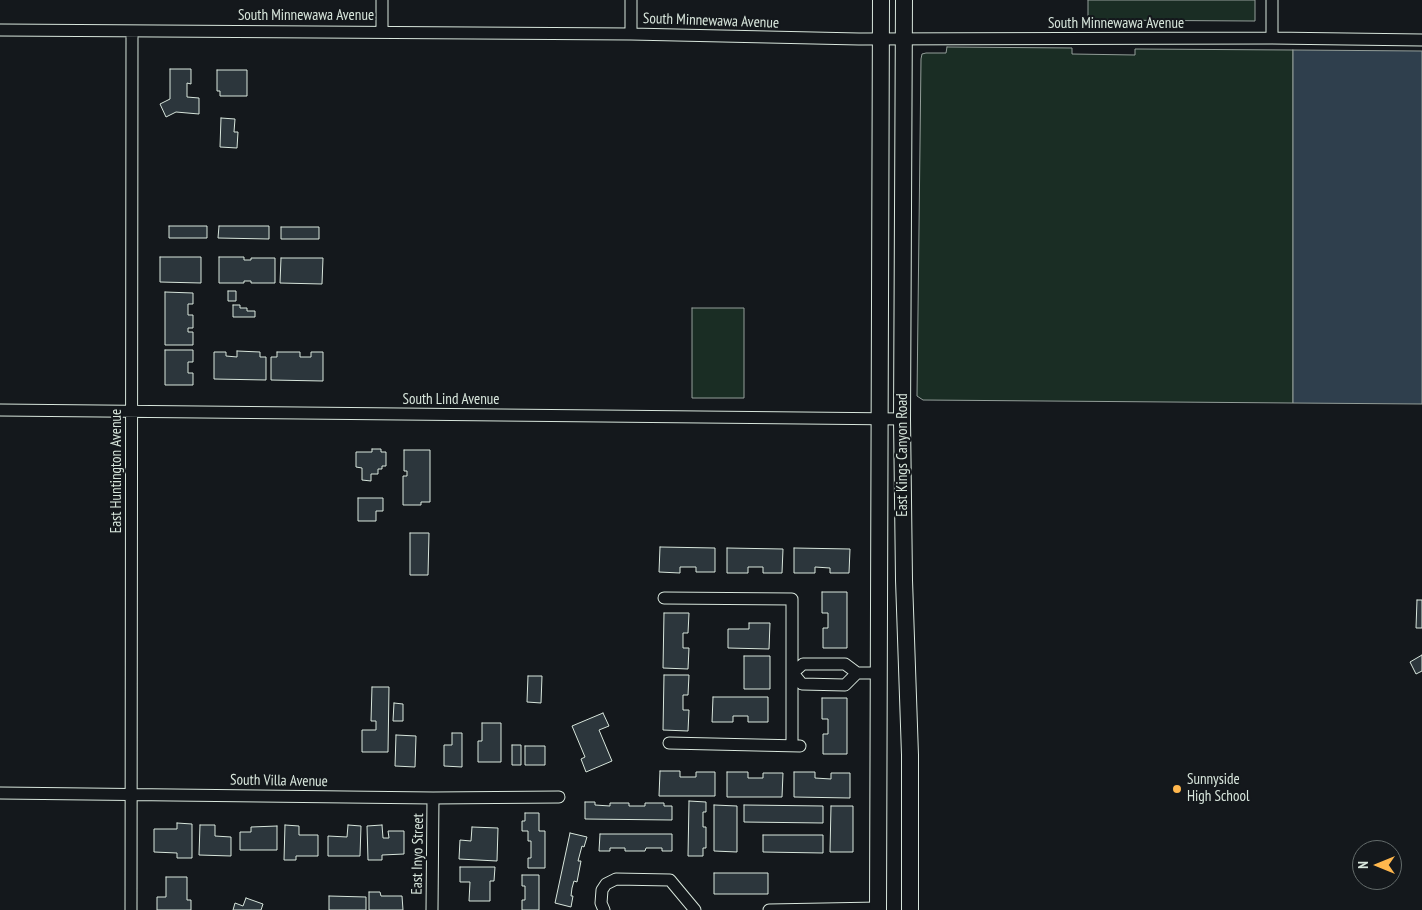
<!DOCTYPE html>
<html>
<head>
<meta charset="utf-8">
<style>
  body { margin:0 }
  #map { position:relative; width:1422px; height:910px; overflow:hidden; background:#14181c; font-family:"PT Sans Narrow",sans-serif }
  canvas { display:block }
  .north { position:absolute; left:1352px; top:840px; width:50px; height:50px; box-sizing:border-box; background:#14181c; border:1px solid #626a69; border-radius:50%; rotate:270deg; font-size:14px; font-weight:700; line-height:20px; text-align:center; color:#d8e6dc }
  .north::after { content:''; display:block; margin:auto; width:18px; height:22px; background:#ffb74d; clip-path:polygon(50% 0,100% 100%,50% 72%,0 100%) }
</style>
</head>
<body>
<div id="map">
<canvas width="1422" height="910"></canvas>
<div class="north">N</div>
</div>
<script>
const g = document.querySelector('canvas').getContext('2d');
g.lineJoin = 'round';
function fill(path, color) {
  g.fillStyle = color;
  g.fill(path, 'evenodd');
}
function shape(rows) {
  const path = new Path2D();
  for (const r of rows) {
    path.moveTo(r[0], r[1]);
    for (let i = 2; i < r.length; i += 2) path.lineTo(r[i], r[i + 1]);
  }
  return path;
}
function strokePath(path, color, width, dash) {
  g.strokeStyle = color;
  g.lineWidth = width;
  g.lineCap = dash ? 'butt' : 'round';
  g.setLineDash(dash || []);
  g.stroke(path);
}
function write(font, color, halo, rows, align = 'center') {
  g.font = font + ' "PT Sans Narrow",sans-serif';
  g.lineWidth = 4;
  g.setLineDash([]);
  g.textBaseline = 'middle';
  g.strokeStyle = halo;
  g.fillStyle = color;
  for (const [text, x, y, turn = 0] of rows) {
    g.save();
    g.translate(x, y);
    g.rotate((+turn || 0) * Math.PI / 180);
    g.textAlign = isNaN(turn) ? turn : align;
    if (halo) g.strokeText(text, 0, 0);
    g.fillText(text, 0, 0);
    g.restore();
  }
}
const green = shape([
  [1088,0,1255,0,1255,21,1088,20,1088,0],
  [947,47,1072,48,1072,54,1135,55,1135,49,1293,50,1293,403,923,400,917,396,921,59,922,54,926,53,946,53,947,47],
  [692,308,744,308,744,398,692,398,692,308]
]);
fill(green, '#1a2d24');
strokePath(green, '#939e99', 1);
const water = shape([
  [1293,50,1422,51,1422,404,1293,403,1293,50]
]);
fill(water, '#2f3f4d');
strokePath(water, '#939e99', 1);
const building = shape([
  [170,69,191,69,191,84,187,83,187,97,199,98,199,114,176,112,166,117,160,104,170,99,170,69],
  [217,70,247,70,247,96,220,96,220,91,217,91,217,70],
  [221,118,235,119,234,132,238,132,237,148,220,147,221,118],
  [169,226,207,226,207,238,169,238,169,226],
  [219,226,269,226,269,239,218,238,219,226],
  [281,227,319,227,319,239,281,239,281,227],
  [160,257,201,257,201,283,160,282,160,257],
  [219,257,244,257,244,260,251,260,251,258,275,258,275,283,251,283,251,281,244,281,244,283,219,283,219,257],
  [281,258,323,258,322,284,280,283,281,258],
  [228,291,236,291,236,301,228,301,228,291],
  [165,292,193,293,193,304,188,304,188,315,193,315,193,328,188,328,188,332,193,332,193,345,165,345,165,292],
  [233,305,240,305,240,308,247,308,247,311,255,311,255,317,233,317,233,305],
  [165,350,193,350,193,362,188,362,188,373,193,373,193,385,165,385,165,350],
  [237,351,260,352,260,357,266,357,266,380,214,379,214,352,226,352,226,356,237,357,237,351],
  [277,352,300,352,300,357,311,357,311,352,323,352,323,381,271,380,271,357,277,357,277,352],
  [372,449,381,449,381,452,386,452,386,466,382,466,382,469,378,469,378,474,371,474,371,481,362,480,362,468,356,467,356,452,372,452,372,449],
  [404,450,430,450,430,502,421,502,421,505,403,505,403,476,407,476,407,471,404,471,404,450],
  [358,498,383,498,383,511,376,511,376,521,358,521,358,498],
  [410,533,429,533,428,575,410,575,410,533],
  [660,547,715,548,715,572,696,572,696,567,680,567,680,573,659,572,660,547],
  [727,548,783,549,782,573,763,573,763,567,748,567,748,573,727,573,727,548],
  [794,548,850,549,849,573,830,573,830,568,815,567,815,573,794,573,794,548],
  [822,592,847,592,847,648,823,648,823,628,828,628,828,613,822,613,822,592],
  [1417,600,1422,600,1422,628,1416,628,1417,600],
  [664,613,689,613,688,633,683,633,683,648,689,648,688,669,663,668,664,613],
  [749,623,770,623,769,649,728,648,728,629,749,629,749,623],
  [1422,655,1422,671,1416,674,1410,662,1422,655],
  [744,656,770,656,770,689,744,689,744,656],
  [664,675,689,675,688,695,683,695,683,710,689,710,688,731,663,730,664,675],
  [528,676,542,676,541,703,527,702,528,676],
  [372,687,389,687,388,752,362,752,362,730,376,730,376,721,371,721,372,687],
  [713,697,768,697,768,722,748,722,748,716,733,716,733,722,712,722,713,697],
  [822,698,847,698,847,754,823,754,823,734,828,734,828,719,822,719,822,698],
  [394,703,403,704,403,721,393,721,394,703],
  [603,713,609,726,599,730,612,761,586,772,581,759,585,757,572,726,603,713],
  [482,723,501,723,501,762,478,762,478,741,482,741,482,723],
  [452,733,462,733,462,767,444,766,444,745,452,745,452,733],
  [396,735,416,736,415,767,395,766,396,735],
  [512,745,521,745,521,765,512,765,512,745],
  [525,746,545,746,545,765,525,765,525,746],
  [660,771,680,771,680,777,696,777,696,772,715,772,715,796,659,796,660,771],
  [727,772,748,772,748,778,763,778,763,773,783,773,782,797,727,797,727,772],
  [794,772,815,772,815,778,831,779,831,773,850,773,850,798,794,797,794,772],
  [689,801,706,802,706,812,703,812,703,827,706,827,706,848,703,848,703,856,688,856,689,801],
  [585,802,595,802,595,805,610,806,610,803,629,803,629,806,645,806,645,803,664,803,664,806,672,806,672,820,585,819,585,802],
  [714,805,737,806,737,852,714,851,714,805],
  [744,805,823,806,823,823,744,822,744,805],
  [831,806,853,806,853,852,830,852,831,806],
  [525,813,539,813,539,831,545,831,545,868,528,868,528,858,531,858,531,841,528,841,528,831,522,831,522,821,525,821,525,813],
  [177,823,192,824,192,858,177,858,177,853,154,852,154,829,177,829,177,823],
  [200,825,215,825,215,836,231,837,231,856,199,855,200,825],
  [285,825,299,826,299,835,318,835,318,856,296,856,296,860,284,860,285,825],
  [348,825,361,826,360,856,328,856,328,836,347,837,348,825],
  [382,825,383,838,389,838,388,831,404,831,404,854,382,855,382,860,368,860,367,826,382,825],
  [277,826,277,850,240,850,240,832,251,832,251,827,277,826],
  [472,827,498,828,497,861,459,859,460,840,471,841,472,827],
  [570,833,587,837,584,847,582,846,578,861,581,861,577,882,574,881,572,888,571,896,573,896,571,907,555,903,570,833],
  [600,834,672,834,672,851,662,851,662,848,646,848,645,851,625,851,625,848,610,848,610,851,599,851,600,834],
  [763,835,823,835,823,853,763,852,763,835],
  [460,867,495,867,494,881,490,881,490,901,469,901,470,882,460,882,460,867],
  [714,873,768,873,768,894,714,894,714,873],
  [522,875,539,875,539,910,522,910,522,900,525,900,525,886,522,886,522,875],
  [166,877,187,877,187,900,191,900,191,910,157,910,157,897,166,897,166,877],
  [369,892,380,892,381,896,402,896,403,910,369,910,369,892],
  [329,896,366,897,366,910,329,910,329,896],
  [246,898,263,904,261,910,233,910,235,903,243,906,246,898]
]);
fill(building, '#2c363c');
strokePath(building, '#d8e6dc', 1);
const street = shape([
  [0,30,631,34,859,39,1272,38,1422,40],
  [382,31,382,0],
  [631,34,631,0],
  [1272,38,1272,0],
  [0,410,902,419],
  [664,598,792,599,792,745],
  [857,673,845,685,802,684,793,673,803,664,845,664,857,673,880,673],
  [669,743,800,746],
  [0,793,433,798,559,797],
  [131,910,132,31],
  [432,910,433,798],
  [604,910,601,903,602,890,606,884,616,879,670,880,695,910],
  [769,910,878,908]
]);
const secondary = shape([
  [904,0,902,419,904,580,910,755,910,910],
  [878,910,881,0]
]);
strokePath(street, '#d8e6dc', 13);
strokePath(secondary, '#d8e6dc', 18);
strokePath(street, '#14181c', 11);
strokePath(secondary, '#14181c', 16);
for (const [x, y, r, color] of [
  [1177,789,5,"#ffb74d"]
]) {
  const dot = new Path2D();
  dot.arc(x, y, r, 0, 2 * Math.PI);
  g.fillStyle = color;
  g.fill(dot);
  strokePath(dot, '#14181c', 2);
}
write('15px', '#d8e6dc', '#14181c', [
  ["South Minnewawa Avenue",306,16],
  ["South Minnewawa Avenue",711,21,2],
  ["South Minnewawa Avenue",1116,24],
  ["South Lind Avenue",451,400],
  ["East Kings Canyon Road",903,455,-90],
  ["East Huntington Avenue",117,471,-90],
  ["South Villa Avenue",279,781,1],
  ["East Inyo Street",418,854,-89]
]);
write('15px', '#d8e6dc', '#14181c', [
  ["Sunnyside",1187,780],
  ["High School",1187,797]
], 'left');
</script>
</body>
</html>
